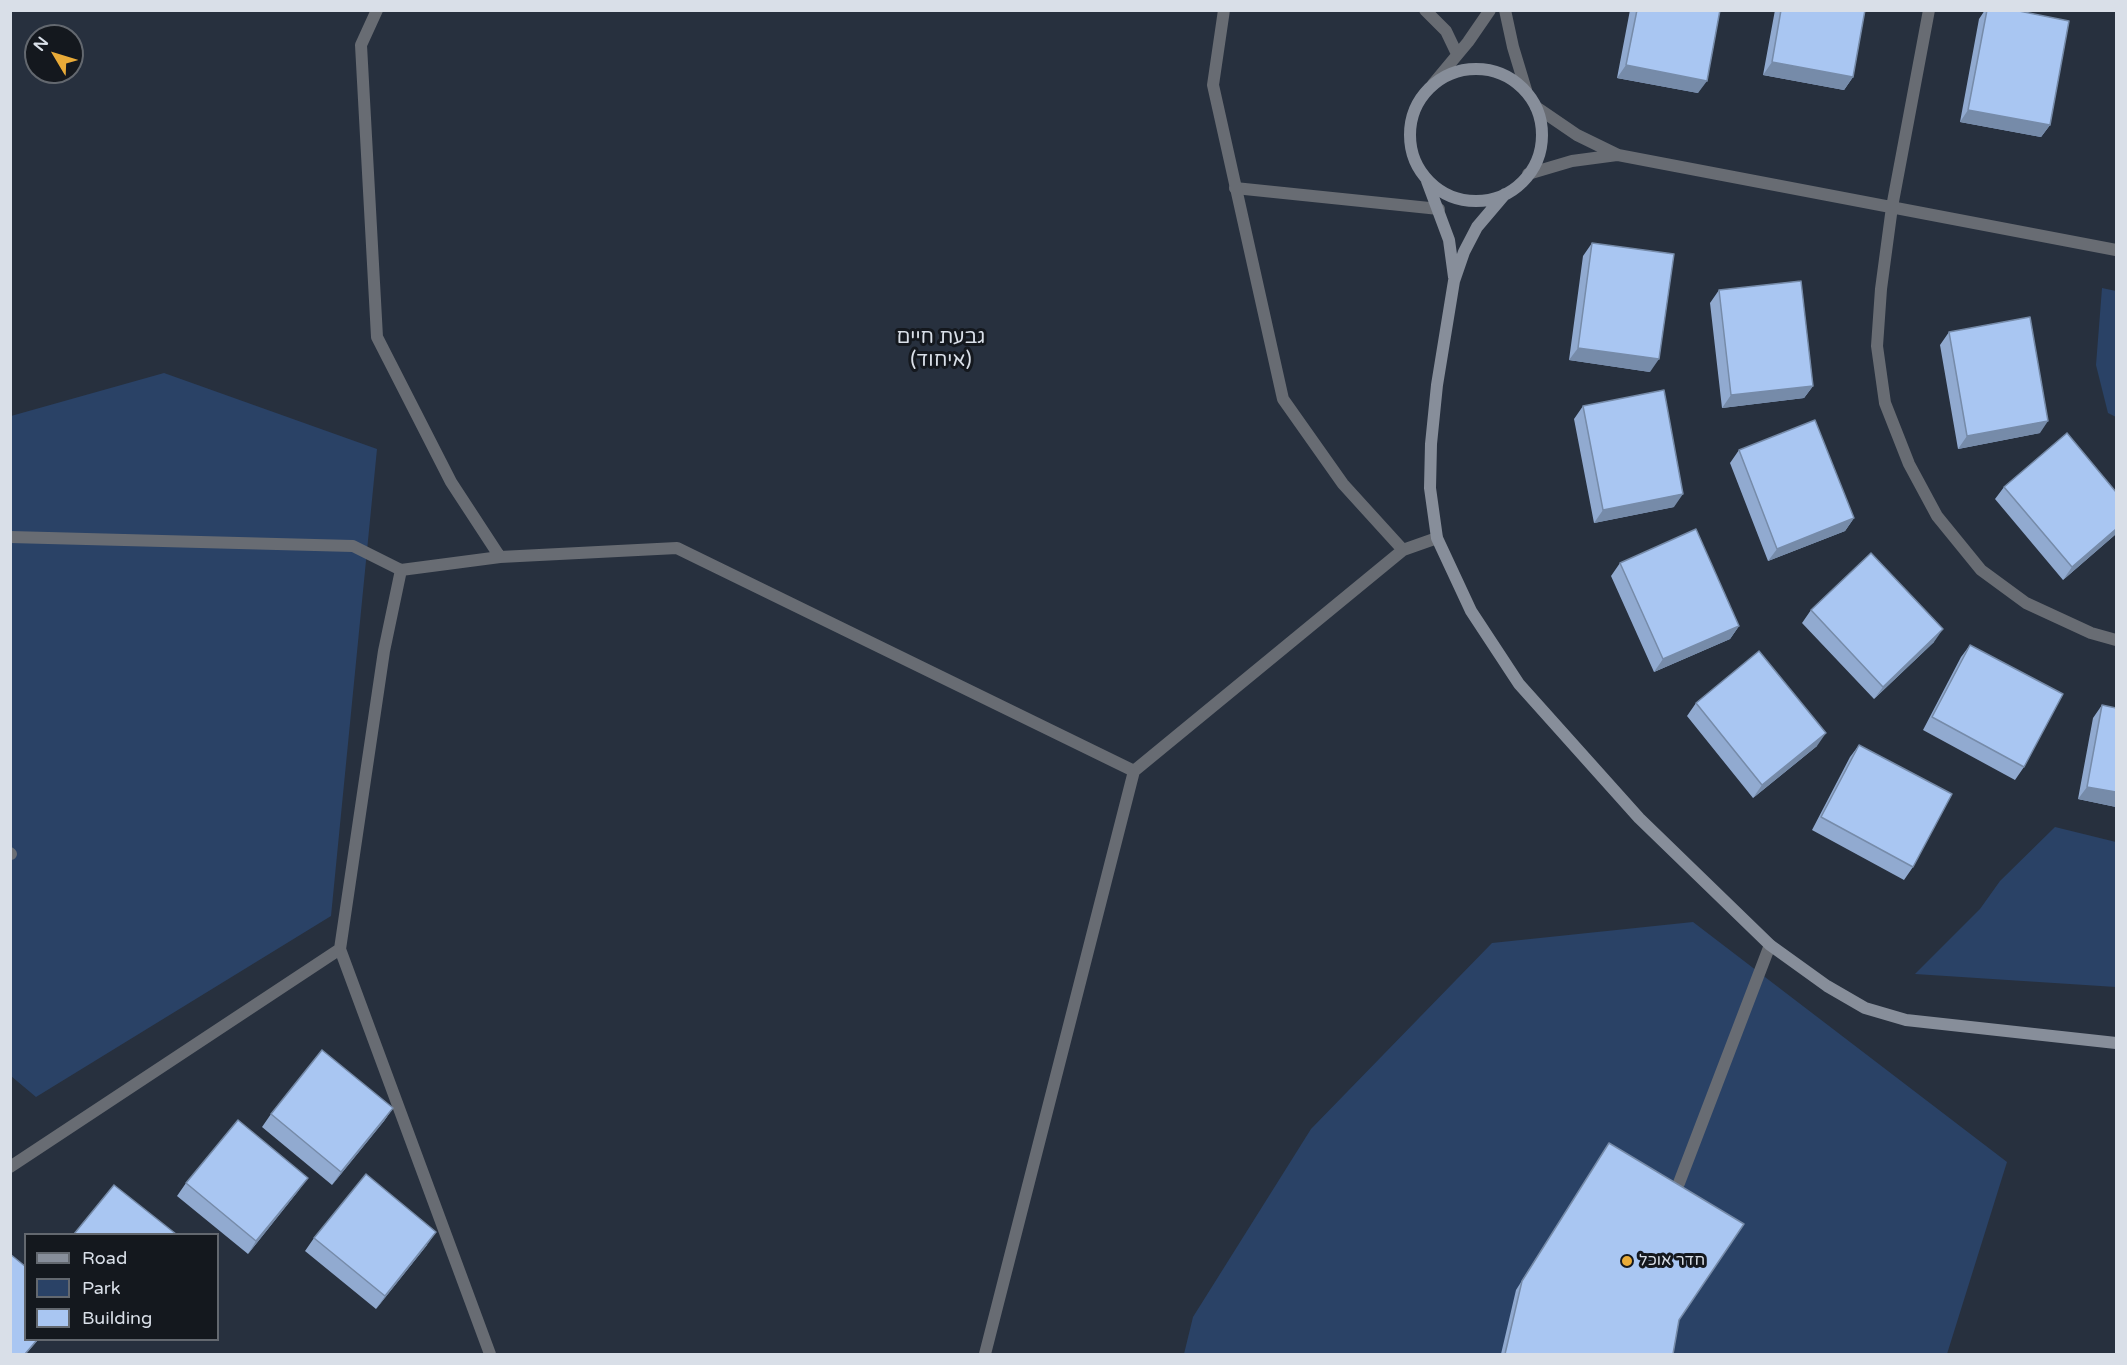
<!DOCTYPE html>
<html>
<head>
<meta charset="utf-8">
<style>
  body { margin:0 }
  #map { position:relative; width:2127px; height:1365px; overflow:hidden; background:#27303e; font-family:"Varela Round",sans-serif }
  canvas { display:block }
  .frame { position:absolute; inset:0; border:12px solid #d9dfe8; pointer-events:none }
  .legend { position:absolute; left:24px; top:1233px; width:195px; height:108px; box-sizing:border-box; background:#14181e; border:2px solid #63686f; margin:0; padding:8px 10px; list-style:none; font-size:18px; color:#d9dfe8 }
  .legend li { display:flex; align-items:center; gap:12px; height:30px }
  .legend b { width:30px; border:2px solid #63686f }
  .north { position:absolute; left:24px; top:24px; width:60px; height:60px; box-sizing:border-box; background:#14181e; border:2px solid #63686f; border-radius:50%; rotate:308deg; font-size:16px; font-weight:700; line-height:24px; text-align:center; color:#d9dfe8 }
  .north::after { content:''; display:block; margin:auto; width:21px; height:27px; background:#e9ab38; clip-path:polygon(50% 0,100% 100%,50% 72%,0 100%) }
</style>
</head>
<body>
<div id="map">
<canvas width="2127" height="1365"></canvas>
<div class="frame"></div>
<ul class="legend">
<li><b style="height:8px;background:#878e9a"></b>Road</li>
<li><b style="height:16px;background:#2a4266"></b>Park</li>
<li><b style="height:16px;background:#a9c6f2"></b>Building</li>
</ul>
<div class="north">N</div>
</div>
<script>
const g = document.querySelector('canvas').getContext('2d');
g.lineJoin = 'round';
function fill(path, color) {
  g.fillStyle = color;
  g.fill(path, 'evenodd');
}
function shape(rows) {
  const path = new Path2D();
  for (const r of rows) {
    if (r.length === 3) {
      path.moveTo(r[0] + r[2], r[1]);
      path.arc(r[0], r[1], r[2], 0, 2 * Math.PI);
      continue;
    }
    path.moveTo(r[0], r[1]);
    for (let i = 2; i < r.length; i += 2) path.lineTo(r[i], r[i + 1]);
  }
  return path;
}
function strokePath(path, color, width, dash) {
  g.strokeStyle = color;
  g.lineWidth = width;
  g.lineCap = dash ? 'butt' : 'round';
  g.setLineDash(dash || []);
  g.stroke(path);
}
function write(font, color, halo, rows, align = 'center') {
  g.font = font + ' "Varela Round",Heebo,sans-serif';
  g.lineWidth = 6;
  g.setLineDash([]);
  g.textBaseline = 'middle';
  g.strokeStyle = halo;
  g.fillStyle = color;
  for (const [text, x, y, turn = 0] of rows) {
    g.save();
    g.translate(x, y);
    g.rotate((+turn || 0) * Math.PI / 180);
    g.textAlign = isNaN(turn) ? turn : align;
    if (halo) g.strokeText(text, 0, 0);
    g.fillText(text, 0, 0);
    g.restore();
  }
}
fill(shape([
  [2102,288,2116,291,2116,417,2108,413,2096,365],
  [164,373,377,449,331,916,36,1097,11,1076,11,416],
  [2055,827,2116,842,2116,987,1915,974,1980,909,2000,881],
  [1693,922,2007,1162,1947,1354,1184,1354,1193,1317,1311,1129,1492,943]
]), '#2a4266');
strokePath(shape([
  [1235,188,1439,209]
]), '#686c73', 12);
strokePath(shape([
  [377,10,361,45,377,337,451,482,500,557],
  [1224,10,1213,85,1283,399,1343,484,1403,550],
  [1425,10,1446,31,1457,54],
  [1505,10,1513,47,1526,90],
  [1929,10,1892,207,1881,289,1877,346,1885,403,1909,464,1937,516,1981,570,2026,603,2091,633,2116,640],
  [1433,84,1468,42,1490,10],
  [1536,107,1577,135,1618,155,2116,250],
  [1528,174,1572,161,1617,155],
  [10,537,353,546,401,570],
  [10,853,11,854],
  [10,1167,340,949],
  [1679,1183,1770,945],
  [490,1354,340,949,384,651,401,570,500,557,677,548,1134,771,1403,550,1437,538],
  [985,1354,1134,771]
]), '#686c73', 12);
strokePath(shape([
  [1476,135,66],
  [1427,181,1449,240,1454,277],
  [1505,194,1477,227,1464,252,1454,281,1437,385,1431,444,1430,488,1437,538,1471,611,1519,684,1639,818,1770,945,1827,986,1865,1008,1906,1020,2116,1043]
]), '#878e9a', 12);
fill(shape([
  [1630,10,1720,10,1698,93,1617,78],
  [1775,10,1865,10,1853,77,1844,90,1763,75],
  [1985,10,2014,10,2050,125,2041,137,1960,122,1979,19],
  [1592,243,1650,372,1569,360,1583,256],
  [1719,290,1813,386,1804,398,1722,408,1710,303],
  [1949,332,2040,433,1958,449,1940,345],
  [1583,406,1674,507,1594,523,1574,419],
  [1739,450,1854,518,1845,531,1768,561,1730,463],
  [2004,487,2116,492,2116,534,2063,580,1995,499],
  [1620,563,1739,626,1730,639,1654,672,1611,576],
  [1811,610,1934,642,1874,699,1802,623],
  [1970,645,2024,767,2015,780,1923,730,1961,657],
  [1696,703,1817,746,1753,798,1687,716],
  [2102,705,2116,807,2078,799,2093,718],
  [1859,745,1913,867,1904,880,1812,830,1850,757],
  [393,1108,384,1121,332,1185,262,1127,271,1114],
  [1609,1143,1673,1354,1501,1354,1516,1290],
  [186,1183,299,1190,248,1254,177,1196],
  [314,1238,427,1245,376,1309,305,1251]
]), '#91aad0');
fill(shape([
  [1772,62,1853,77,1844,90,1763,75],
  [1626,65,1707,81,1698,93,1617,78],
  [1968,110,2050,125,2041,137,1960,122],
  [1578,348,1659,359,1650,372,1569,360],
  [1813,386,1804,398,1722,408,1731,395],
  [2048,421,2040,433,1958,449,1967,436],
  [1683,494,1674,507,1594,523,1603,510],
  [1854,518,1845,531,1768,561,1777,549],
  [2116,529,2116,534,2063,580,2072,567],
  [1739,626,1730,639,1654,672,1663,659],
  [1943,629,1934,642,1874,699,1883,687],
  [1826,733,1817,746,1753,798,1762,785],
  [2087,787,2116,792,2116,807,2078,799],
  [393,1108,384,1121,332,1185,341,1172],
  [308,1178,299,1190,248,1254,256,1241],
  [436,1232,427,1245,376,1309,385,1296],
  [37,1340,38,1340,26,1354,25,1354]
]), '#768ba9');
const building = shape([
  [1637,10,1720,10,1707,81,1626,65,1637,10],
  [1781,10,1865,10,1853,77,1772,62,1781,10],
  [1987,10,2014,10,2069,21,2050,125,1968,110,1987,10],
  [1592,243,1674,254,1659,359,1578,348,1592,243],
  [1801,281,1813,386,1731,395,1719,290,1801,281],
  [2030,317,2048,421,1967,436,1949,332,2030,317],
  [1664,390,1683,494,1603,510,1583,406,1664,390],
  [1815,420,1854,518,1777,549,1739,450,1815,420],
  [2067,433,2116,492,2116,529,2072,567,2004,487,2067,433],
  [1696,529,1739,626,1663,659,1620,563,1696,529],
  [1871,553,1943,629,1883,687,1811,610,1871,553],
  [1970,645,2063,694,2024,767,1932,717,1970,645],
  [1759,651,1826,733,1762,785,1696,703,1759,651],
  [2102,705,2116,708,2116,792,2087,787,2102,705],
  [1859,745,1952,794,1913,867,1821,817,1859,745],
  [322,1050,393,1108,341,1172,271,1114,322,1050],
  [238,1120,308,1178,256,1241,186,1183,238,1120],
  [1609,1143,1744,1224,1679,1320,1673,1354,1505,1354,1522,1281,1609,1143],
  [366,1174,436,1232,385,1296,314,1238,366,1174],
  [114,1185,176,1234,74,1234,114,1185],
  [10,1254,26,1267,26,1340,37,1340,25,1354,10,1354,10,1254]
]);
fill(building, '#a9c6f2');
strokePath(building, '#768ba9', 1.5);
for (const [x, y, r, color] of [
  [1627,1261,6,"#e9ab38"]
]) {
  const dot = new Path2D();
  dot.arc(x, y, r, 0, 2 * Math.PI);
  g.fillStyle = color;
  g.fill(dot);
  strokePath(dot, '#14181e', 2);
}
write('16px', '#d9dfe8', '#14181e', [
  ["חדר אוכל",1639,1261]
], 'left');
write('20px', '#d9dfe8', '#14181e', [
  ["גבעת חיים",941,338],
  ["(איחוד)",941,361]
]);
</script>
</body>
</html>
